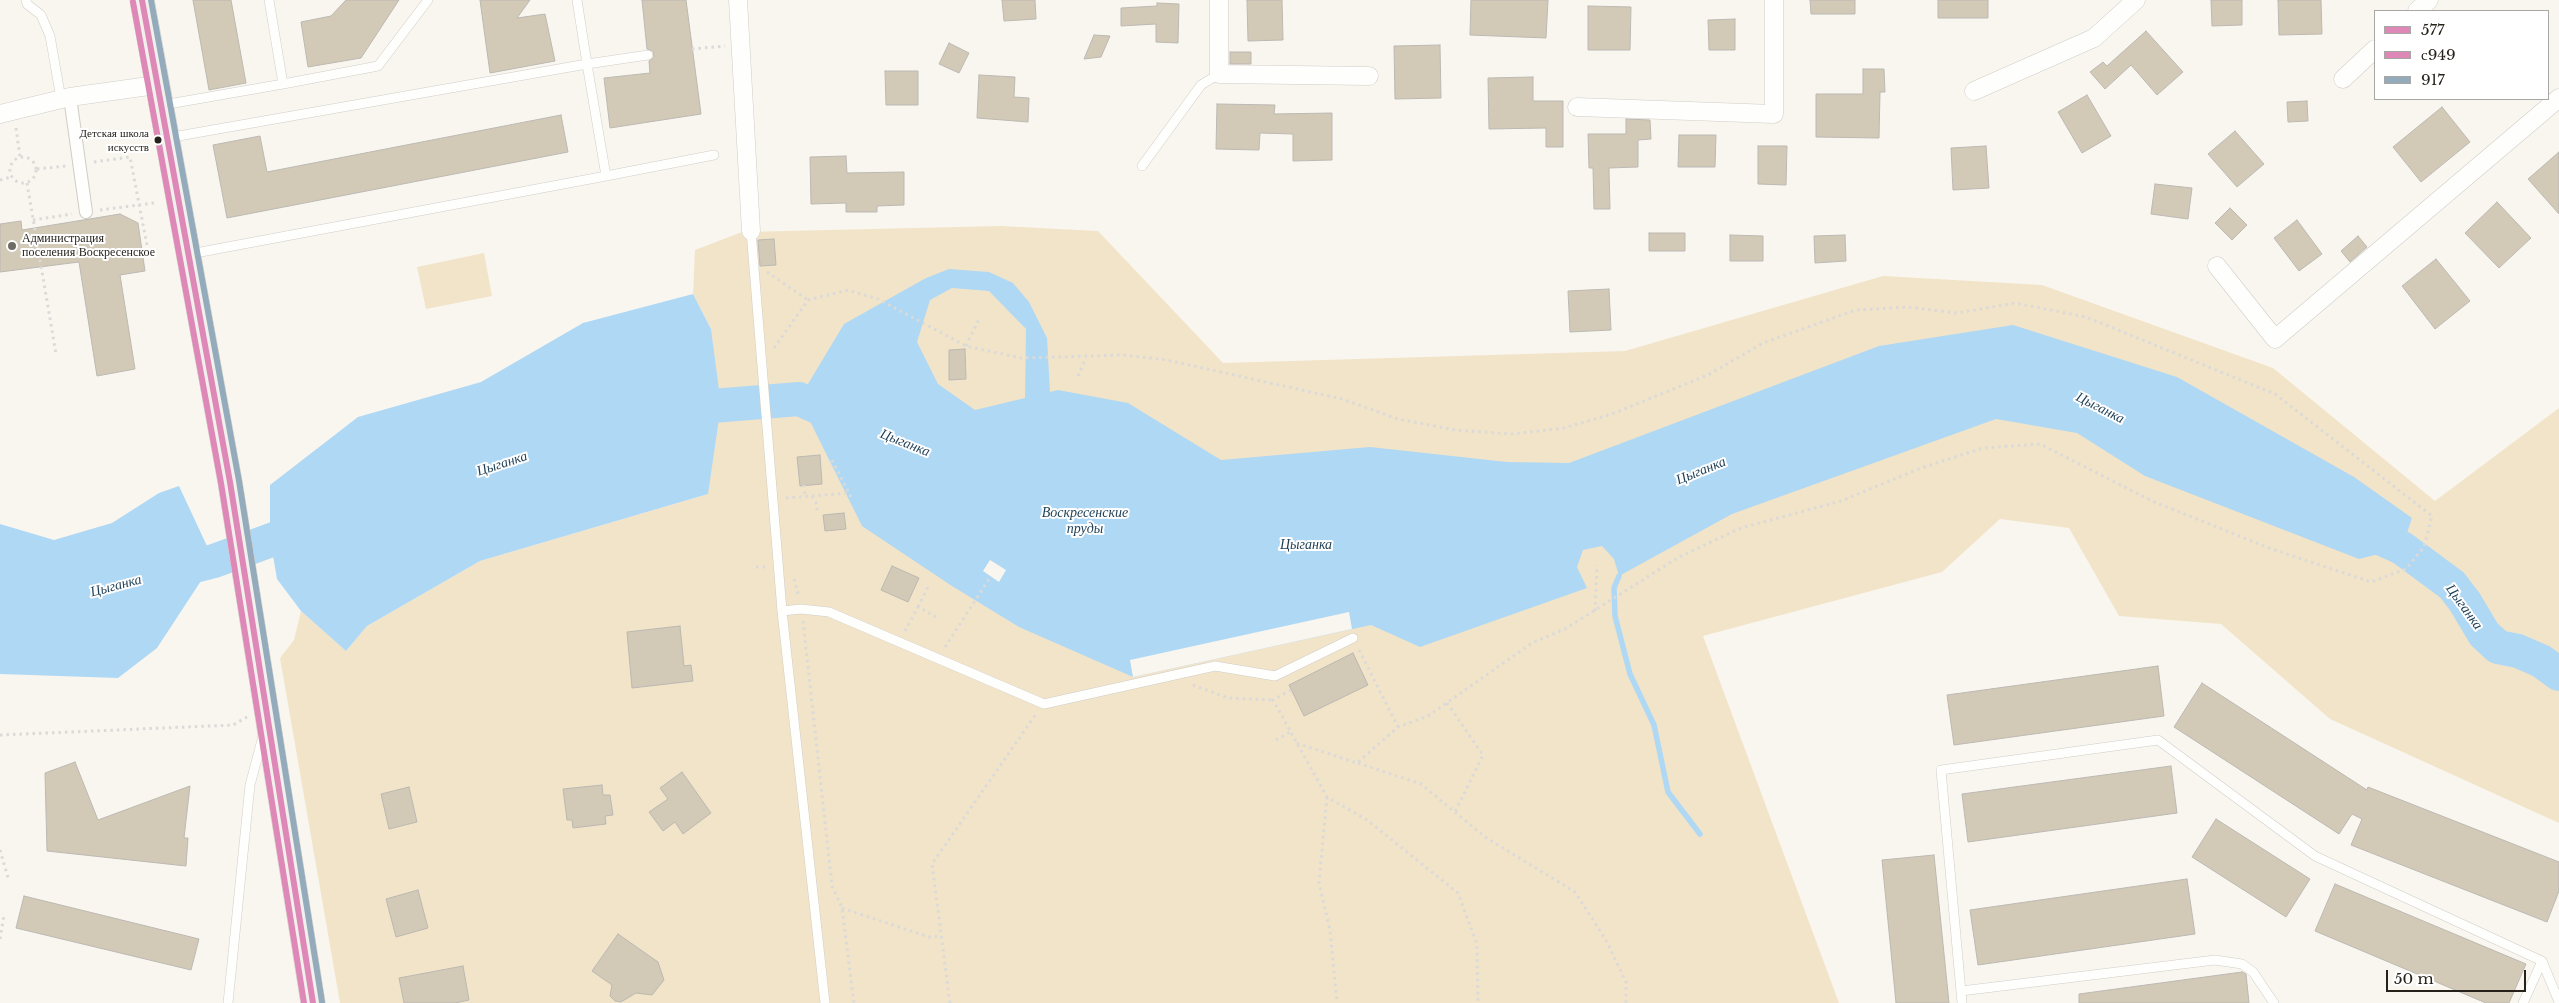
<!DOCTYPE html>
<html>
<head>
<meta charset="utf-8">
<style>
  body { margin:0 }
  #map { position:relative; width:2559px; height:1003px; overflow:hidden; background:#f9f6f0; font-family:"Libre Baskerville",serif }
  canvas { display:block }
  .legend { position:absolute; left:2374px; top:10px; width:175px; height:90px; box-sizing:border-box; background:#fff; border:1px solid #a8a7a4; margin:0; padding:6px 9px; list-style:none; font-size:15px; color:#26221b }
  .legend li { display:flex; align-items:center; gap:10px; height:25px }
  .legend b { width:25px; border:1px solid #a8a7a4 }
  .scale { position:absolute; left:2386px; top:970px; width:140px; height:22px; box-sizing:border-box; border:2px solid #26221b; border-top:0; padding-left:6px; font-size:15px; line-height:18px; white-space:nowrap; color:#26221b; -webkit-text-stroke:4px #fff; paint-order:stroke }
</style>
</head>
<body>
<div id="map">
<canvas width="2559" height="1003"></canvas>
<ul class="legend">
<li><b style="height:6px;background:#de88b7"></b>577</li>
<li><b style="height:6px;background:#de88b7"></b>с949</li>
<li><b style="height:6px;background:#93abbb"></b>917</li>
</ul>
<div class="scale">50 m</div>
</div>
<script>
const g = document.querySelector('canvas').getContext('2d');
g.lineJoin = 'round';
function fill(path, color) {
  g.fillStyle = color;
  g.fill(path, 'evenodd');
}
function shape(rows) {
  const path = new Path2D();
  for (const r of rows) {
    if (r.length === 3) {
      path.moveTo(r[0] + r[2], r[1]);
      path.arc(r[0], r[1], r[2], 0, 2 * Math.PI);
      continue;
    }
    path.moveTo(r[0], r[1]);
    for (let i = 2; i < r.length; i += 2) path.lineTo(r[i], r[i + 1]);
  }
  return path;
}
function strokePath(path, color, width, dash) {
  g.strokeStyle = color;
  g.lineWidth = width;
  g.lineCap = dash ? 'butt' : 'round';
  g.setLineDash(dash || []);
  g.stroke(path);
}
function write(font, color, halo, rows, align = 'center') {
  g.font = font + ' "Libre Baskerville",serif';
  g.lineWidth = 4;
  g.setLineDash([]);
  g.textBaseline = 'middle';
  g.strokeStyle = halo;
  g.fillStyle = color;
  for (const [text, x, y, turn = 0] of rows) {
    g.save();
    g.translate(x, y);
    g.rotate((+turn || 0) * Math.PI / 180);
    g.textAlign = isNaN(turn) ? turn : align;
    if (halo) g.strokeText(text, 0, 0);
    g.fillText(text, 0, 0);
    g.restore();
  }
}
fill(shape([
  [1001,226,1098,231,1223,363,1625,351,1883,276,2042,285,2273,368,2435,501,2559,408,2559,823,2330,719,2221,624,2119,616,2069,528,2000,519,1942,572,1703,636,1839,1003,340,1003,280,658,294,640,301,611,346,651,367,626,480,561,708,494,711,329,693,294,695,250,742,232],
  [484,253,492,296,426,309,417,267]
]), '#f2e4c8');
fill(shape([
  [949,269,989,272,1013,283,1029,302,1047,338,1050,392,1058,390,1128,403,1221,460,1370,447,1507,462,1569,463,1879,346,2013,325,2177,377,2354,477,2412,518,2402,548,2359,559,2145,476,2077,433,1996,419,1732,514,1619,576,1614,559,1602,546,1583,550,1577,567,1587,588,1420,647,1371,625,1133,677,1019,627,952,586,862,526,799,399,844,324,926,278],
  [952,288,989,291,1026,329,1025,398,975,410,938,384,917,342,930,300],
  [693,294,711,329,721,405,708,494,480,561,367,626,346,651,301,611,277,579,270,538,270,485,358,417,481,382,583,323],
  [179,486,214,561,157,648,118,678,0,674,0,524,54,540,112,523,159,493]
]), '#afd8f5');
fill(shape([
  [990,560,1006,570,999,582,983,571],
  [1349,612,1352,629,1133,677,1130,660]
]), '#f9f6f0');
strokePath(shape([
  [1619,576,1614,588,1615,616,1630,674,1654,725,1668,792,1700,834]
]), '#afd8f5', 5.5);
strokePath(shape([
  [675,409,799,399,840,417],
  [2359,529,2402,548,2452,585,2465,602,2484,634,2498,647,2518,651,2541,661,2559,674],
  [171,572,214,561,315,524]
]), '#afd8f5', 34);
const building = shape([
  [193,0,231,0,246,83,209,90,193,0],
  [346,0,399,0,361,58,308,67,301,22,331,16,346,0],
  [480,0,530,0,517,18,545,14,555,61,490,73,480,0],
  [642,0,686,0,701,114,610,128,604,78,650,73,649,61,654,57,653,51,647,49,642,0],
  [1002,0,1035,0,1036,19,1004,21,1002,0],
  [1247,0,1282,0,1283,40,1248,41,1247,0],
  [1471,0,1548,0,1546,38,1470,35,1471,0],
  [1810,0,1855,0,1855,14,1811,14,1810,0],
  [1938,0,1988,0,1988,18,1938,18,1938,0],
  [2211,0,2242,0,2242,25,2212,26,2211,0],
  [2278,0,2321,0,2322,34,2279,35,2278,0],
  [1157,3,1179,4,1178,43,1156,42,1156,24,1121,26,1121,8,1157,6,1157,3],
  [1588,6,1631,7,1630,50,1588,50,1588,6],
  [1735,19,1735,50,1709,50,1708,20,1735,19],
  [2146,31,2183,72,2157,95,2131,65,2105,89,2090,72,2103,62,2107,66,2146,31],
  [1094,35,1110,36,1101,57,1084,59,1094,35],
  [949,43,969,53,959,73,939,64,949,43],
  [1440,45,1441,98,1395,99,1394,46,1440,45],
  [1230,52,1251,52,1251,64,1230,64,1230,52],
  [1863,69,1884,69,1885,92,1880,92,1879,138,1816,137,1816,94,1863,94,1863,69],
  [885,71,918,71,918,105,886,105,885,71],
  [979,75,1015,77,1014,97,1029,98,1028,122,977,118,979,75],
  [1533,77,1533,101,1563,101,1563,147,1546,147,1546,128,1489,129,1488,78,1533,77],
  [2087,95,2111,136,2082,153,2058,112,2087,95],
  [2307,101,2308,121,2288,122,2287,102,2307,101],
  [1217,104,1275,105,1274,114,1332,113,1332,160,1293,161,1293,134,1260,133,1259,150,1216,149,1217,104],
  [2442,107,2470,142,2421,182,2393,147,2442,107],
  [561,115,568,152,227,218,213,145,260,136,267,172,561,115],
  [1626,119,1650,120,1651,139,1638,140,1638,167,1609,168,1610,209,1594,209,1593,168,1589,168,1588,134,1626,134,1626,119],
  [2235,131,2264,164,2237,187,2208,154,2235,131],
  [1679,135,1716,135,1715,167,1678,167,1679,135],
  [1758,146,1787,146,1786,185,1758,184,1758,146],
  [1986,146,1989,188,1953,190,1951,148,1986,146],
  [2559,152,2559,214,2528,179,2559,152],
  [846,156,847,173,904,172,904,205,877,206,877,212,846,212,846,203,811,204,810,157,846,156],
  [2155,184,2192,188,2188,219,2151,214,2155,184],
  [2497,202,2531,238,2499,268,2465,233,2497,202],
  [2230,208,2247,225,2232,240,2215,223,2230,208],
  [120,214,138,223,145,271,120,275,135,369,97,376,79,262,0,272,0,224,21,221,22,230,120,214],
  [2297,220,2322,254,2299,271,2274,238,2297,220],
  [1649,233,1685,233,1685,251,1649,251,1649,233],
  [1730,235,1763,236,1763,261,1730,261,1730,235],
  [1845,235,1846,261,1815,263,1814,236,1845,235],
  [2358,236,2367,247,2350,262,2341,251,2358,236],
  [774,239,776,265,760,266,758,240,774,239],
  [2436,259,2470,301,2435,329,2402,286,2436,259],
  [1609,289,1611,330,1570,332,1568,291,1609,289],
  [965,349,966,379,949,380,949,350,965,349],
  [820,455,822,484,800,486,797,457,820,455],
  [844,513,846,529,825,531,823,515,844,513],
  [892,566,919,578,908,602,881,590,892,566],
  [680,626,684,666,691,665,693,681,632,688,627,632,680,626],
  [1353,653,1368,685,1304,716,1289,685,1353,653],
  [2158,666,2164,716,1954,745,1947,695,2158,666],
  [2202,683,2367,790,2368,787,2559,862,2559,891,2547,922,2351,845,2362,819,2352,814,2339,834,2174,727,2202,683],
  [75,762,98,820,190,786,184,838,188,838,186,866,47,851,45,773,75,762],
  [2171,766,2177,813,1968,842,1962,794,2171,766],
  [682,772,711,813,683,834,675,822,663,831,649,812,668,799,660,788,682,772],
  [602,785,603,795,610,795,613,815,605,816,606,824,573,828,572,820,567,820,563,789,602,785],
  [409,787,417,822,389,829,381,794,409,787],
  [2216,819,2310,879,2286,917,2192,857,2216,819],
  [1934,855,1949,1003,1896,1003,1882,860,1934,855],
  [2187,879,2195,934,1978,965,1970,910,2187,879],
  [2335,884,2526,964,2509,1003,2486,1003,2315,931,2335,884],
  [418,890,428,928,396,937,386,899,418,890],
  [24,896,199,939,191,970,16,928,24,896],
  [618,934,658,962,664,980,652,995,636,993,621,1002,615,1001,610,996,612,985,592,971,618,934],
  [463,966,469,1000,455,1003,404,1003,399,978,463,966],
  [2242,972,2246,974,2249,1003,2079,1003,2079,994,2242,972]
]);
fill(building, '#d2c9b7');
strokePath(building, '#bcb9b3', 1);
const service = shape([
  [26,0,27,4,41,15,50,36,61,99],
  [577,0,587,64,648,55],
  [283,84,378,66,428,0],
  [163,105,283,84,269,0],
  [167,138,587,64,606,176,190,254],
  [1142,166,1201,85,1219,74],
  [606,176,714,155],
  [751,231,782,611,825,1003],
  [782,611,801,609,829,612,1044,704,1215,666,1275,676,1353,638],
  [1961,991,2215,960,2242,964,2253,972,2274,1003],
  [228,1003,250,785,263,736],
  [1962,1003,1941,770,2158,740,2315,856,2542,961,2559,1002],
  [2523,1003,2542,961]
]);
const pedestrian = shape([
  [70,97,86,212]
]);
const minor = shape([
  [738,0,751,231],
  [1219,0,1219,74,1369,76],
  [2417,11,2429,0],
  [2343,79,2375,49],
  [1974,91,2094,38,2136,0],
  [1577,107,1774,114,1774,0],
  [0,114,70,97,156,85],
  [2217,266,2275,339,2559,98]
]);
const secondary = shape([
  [142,0,230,482,313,1003]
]);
strokePath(service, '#d0cdc7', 10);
strokePath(pedestrian, '#d0cdc7', 14);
strokePath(minor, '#d0cdc7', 19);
strokePath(secondary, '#d0cdc7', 25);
strokePath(shape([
  [692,49,725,46],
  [16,128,20,157],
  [23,170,13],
  [94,162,130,157,147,245],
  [37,169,66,166],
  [0,180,11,177],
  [27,183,56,354],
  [100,210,154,203],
  [33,220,72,214],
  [767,272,808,300],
  [966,346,980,317],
  [774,348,808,300,848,290,878,299,966,346,1021,358,1123,355,1167,360,1342,399,1398,419,1455,430,1512,434,1564,428,1612,414,1708,375,1763,343,1856,310,1907,307,1957,313,2015,303,2086,317,2275,394,2432,516,2424,547,2406,569,2371,582,2269,548,2152,501,2040,444,1983,448,1921,468,1841,501,1741,528,1679,557,1565,629,1532,643,1428,716,1398,727,1357,763,1296,743],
  [1078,376,1086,358],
  [832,460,851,497],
  [804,485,805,497],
  [812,496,816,503,817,510],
  [786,498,849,493],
  [756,567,765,567],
  [794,579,799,597],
  [918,607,928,587],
  [1595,611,1597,565],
  [803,621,832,886,842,908,854,1003],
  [905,631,918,607,940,619],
  [945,647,991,576],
  [1359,650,1398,727],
  [1193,685,1228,698,1273,700],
  [1291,690,1273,700,1327,797,1367,820,1458,893,1477,944,1478,1003],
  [1447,703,1483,755,1455,812],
  [0,735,233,725,247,717],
  [1276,740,1290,732],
  [1358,763,1421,784,1485,837,1575,892,1607,942,1626,982,1626,1003],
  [1327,797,1319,883,1330,930,1337,1003],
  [0,850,9,881],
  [842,908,929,937,941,936],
  [0,939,4,915],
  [950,1003,932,864,1036,714]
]), '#dbdad8', 3, [2.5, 4]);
strokePath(service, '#fefefd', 9);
strokePath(pedestrian, '#fefefd', 12);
strokePath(minor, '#fefefd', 18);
strokePath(secondary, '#f2f0ed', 24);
strokePath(shape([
  [142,0,230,482,313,1003]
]), '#de88b7', 6);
strokePath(shape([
  [133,2,221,483,304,1003]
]), '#de88b7', 6);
strokePath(shape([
  [151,0,239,481,322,1002]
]), '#93abbb', 6);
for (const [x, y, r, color] of [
  [158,140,4.5,"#26221b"],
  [12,246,5,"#706c66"]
]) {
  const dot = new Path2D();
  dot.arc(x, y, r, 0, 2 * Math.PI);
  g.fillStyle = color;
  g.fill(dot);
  strokePath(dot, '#fff', 2);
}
write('11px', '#26221b', '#fff', [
  ["Детская школа",149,134],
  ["искусств",149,148]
], 'right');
write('12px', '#26221b', '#fff', [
  ["Администрация",22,239],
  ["поселения Воскресенское",22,253]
], 'left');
write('italic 14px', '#1c3d54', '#fff', [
  ["Цыганка",2100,408,27],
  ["Цыганка",905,443,22],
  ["Цыганка",502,464,-18],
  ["Цыганка",1701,471,-22],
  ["Воскресенские",1085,513],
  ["пруды",1085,529],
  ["Цыганка",1306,545],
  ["Цыганка",116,586,-15],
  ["Цыганка",2464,607,54]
]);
</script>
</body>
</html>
